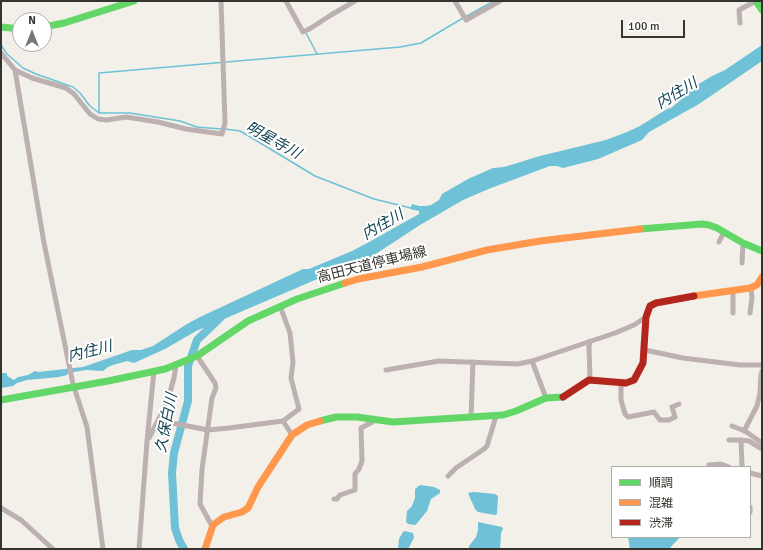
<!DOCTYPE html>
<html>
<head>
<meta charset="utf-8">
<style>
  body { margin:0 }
  #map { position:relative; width:763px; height:550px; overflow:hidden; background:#f2f0e8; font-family:Signika,"Noto Sans JP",sans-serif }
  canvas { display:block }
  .frame { position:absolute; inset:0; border:2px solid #35342e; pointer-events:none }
  .legend { position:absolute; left:611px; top:466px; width:140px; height:72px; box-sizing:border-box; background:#fff; border:1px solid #aeaeab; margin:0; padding:5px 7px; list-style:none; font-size:12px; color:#35342e }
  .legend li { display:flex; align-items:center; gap:8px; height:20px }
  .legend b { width:20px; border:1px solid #aeaeab }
  .north { position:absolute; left:12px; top:12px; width:40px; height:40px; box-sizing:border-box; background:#fff; border:1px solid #aeaeab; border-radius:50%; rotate:0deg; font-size:11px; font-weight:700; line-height:16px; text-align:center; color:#35342e }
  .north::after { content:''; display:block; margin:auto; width:14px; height:18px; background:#77766f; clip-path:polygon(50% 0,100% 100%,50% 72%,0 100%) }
  .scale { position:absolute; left:621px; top:20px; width:64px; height:18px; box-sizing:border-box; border:2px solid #35342e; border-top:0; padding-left:5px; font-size:12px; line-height:14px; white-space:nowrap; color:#35342e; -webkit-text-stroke:3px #fff; paint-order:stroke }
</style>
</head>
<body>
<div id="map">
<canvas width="763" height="550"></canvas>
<div class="frame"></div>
<ul class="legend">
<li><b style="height:5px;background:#63d668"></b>順調</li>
<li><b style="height:5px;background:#ff974d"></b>混雑</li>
<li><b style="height:5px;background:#b3261e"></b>渋滞</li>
</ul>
<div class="north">N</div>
<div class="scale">100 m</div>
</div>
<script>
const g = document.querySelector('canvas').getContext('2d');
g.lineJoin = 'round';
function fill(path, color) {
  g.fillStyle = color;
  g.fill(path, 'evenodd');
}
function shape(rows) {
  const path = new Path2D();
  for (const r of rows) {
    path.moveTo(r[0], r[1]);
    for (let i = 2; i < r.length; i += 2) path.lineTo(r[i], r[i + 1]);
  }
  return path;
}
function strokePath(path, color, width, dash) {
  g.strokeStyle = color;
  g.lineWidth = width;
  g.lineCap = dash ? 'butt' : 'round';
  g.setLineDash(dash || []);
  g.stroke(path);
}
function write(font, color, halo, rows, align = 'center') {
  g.font = font + ' Signika,"Noto Sans JP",sans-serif';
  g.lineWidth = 4;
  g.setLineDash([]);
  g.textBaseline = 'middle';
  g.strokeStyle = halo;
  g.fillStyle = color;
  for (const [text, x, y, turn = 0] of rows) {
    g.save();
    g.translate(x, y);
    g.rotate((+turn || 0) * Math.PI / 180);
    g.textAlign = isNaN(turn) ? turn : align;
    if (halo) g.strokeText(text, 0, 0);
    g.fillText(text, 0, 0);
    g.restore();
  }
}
fill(shape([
  [762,45,762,61,699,104,649,132,642,140,598,159,563,168,557,166,550,166,491,188,463,200,420,225,365,261,315,280,196,331,165,349,134,363,127,361,113,365,108,367,103,371,86,370,68,373,67,375,59,377,27,380,17,383,13,386,1,388,1,373,7,373,7,376,14,380,18,377,28,375,35,371,38,372,83,367,132,350,141,350,153,346,187,324,200,317,303,269,309,269,352,251,371,241,419,214,419,211,410,209,412,204,419,206,426,206,431,205,439,200,442,194,468,179,493,168,504,167,540,156,606,140,627,132,640,126,667,109,671,108,683,98,687,91,712,76,725,70],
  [420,485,434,487,440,490,440,493,431,499,427,511,418,522,415,525,408,524,406,522,407,511,412,506,415,498,415,489],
  [474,492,495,494,498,496,497,514,495,515,478,512,475,509,468,493],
  [478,522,502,527,503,529,501,533,500,549,469,549,469,546,476,537,478,530],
  [405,531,413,533,414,538,408,549,398,549,399,539,403,532],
  [628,537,680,537,669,549,630,549]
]), '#6ec1d6');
strokePath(shape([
  [465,17,494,1],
  [306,33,317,54],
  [1,45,7,54,23,68,36,74,73,87,80,93,90,106,99,113],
  [99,113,99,73,400,47,421,43,463,18],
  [99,113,130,113,180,121,197,127,221,129],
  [225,129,240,131,247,135,315,176,374,199,411,208]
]), '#6ec1d6', 1.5);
strokePath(shape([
  [184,549,179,540,175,528,172,473,174,453,188,401,188,366,197,340,221,317]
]), '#6ec1d6', 8);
strokePath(shape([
  [286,1,303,32,311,28,331,15,355,1],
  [455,1,466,20,500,1],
  [740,23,739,10,756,1],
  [1,53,15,70,44,243,73,384,87,427,103,549],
  [15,70,32,78,66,88,74,94,90,114,98,119,107,120,126,117,158,122,186,129,222,134,225,123,221,1],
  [719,242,724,232],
  [742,263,743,243],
  [733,313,733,290],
  [750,313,752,298,751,287],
  [645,350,683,358,740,365,762,365],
  [197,356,215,383,216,388,212,398,202,469,200,504,212,526],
  [532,361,546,398],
  [386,370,439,361,518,364,532,361,615,333,634,325,646,317],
  [590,380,589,347,590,341],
  [621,383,621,400,625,414,628,417,654,412,660,420,669,420,675,417,672,407,679,404],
  [471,417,473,362],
  [283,421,292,435],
  [157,423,172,423,208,430,229,428,283,421,299,409,291,378,293,362,290,333,280,306],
  [732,426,745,431,762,443],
  [744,431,757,406,760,393,761,375,762,371],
  [149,438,167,403,174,378,176,365],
  [729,440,741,440],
  [709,465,721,464,729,467],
  [742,467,741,440,749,441,762,449],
  [750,473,762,476],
  [448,476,456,468,484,449,487,446,496,416],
  [334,499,337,499,340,495,355,490,355,474,359,469,362,461,361,428,376,420],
  [750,507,750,512],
  [1,508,21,520,53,549],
  [139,549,147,441,154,371]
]), '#bcb0b1', 5);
strokePath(shape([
  [756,1,762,10],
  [1,27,20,29],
  [44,27,64,23,134,1],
  [640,229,702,224,709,225,717,228,743,243,762,251],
  [1,400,108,381,165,369,197,356,248,321,297,299,345,283],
  [320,421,336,417,357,417,393,422,503,415,516,411,546,398,563,397]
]), '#63d668', 7);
strokePath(shape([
  [345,283,358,279,422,267,487,250,540,241,640,229],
  [694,296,750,288,757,285,762,277],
  [205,549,213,525,224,517,242,512,248,508,258,487,292,435,307,425,320,421]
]), '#ff974d', 7);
strokePath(shape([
  [563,397,589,380,626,383,634,380,643,363,646,317,650,306,656,303,694,296]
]), '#b3261e', 7);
write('14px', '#35342e', '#fff', [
  ["高田天道停車場線",372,265,-14]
]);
write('italic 15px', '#134554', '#fff', [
  ["内住川",677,94,-31],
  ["明星寺川",273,141,29],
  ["内住川",383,225,-30],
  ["内住川",90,352,-14],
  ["久保白川",167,423,-79]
]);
</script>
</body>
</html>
